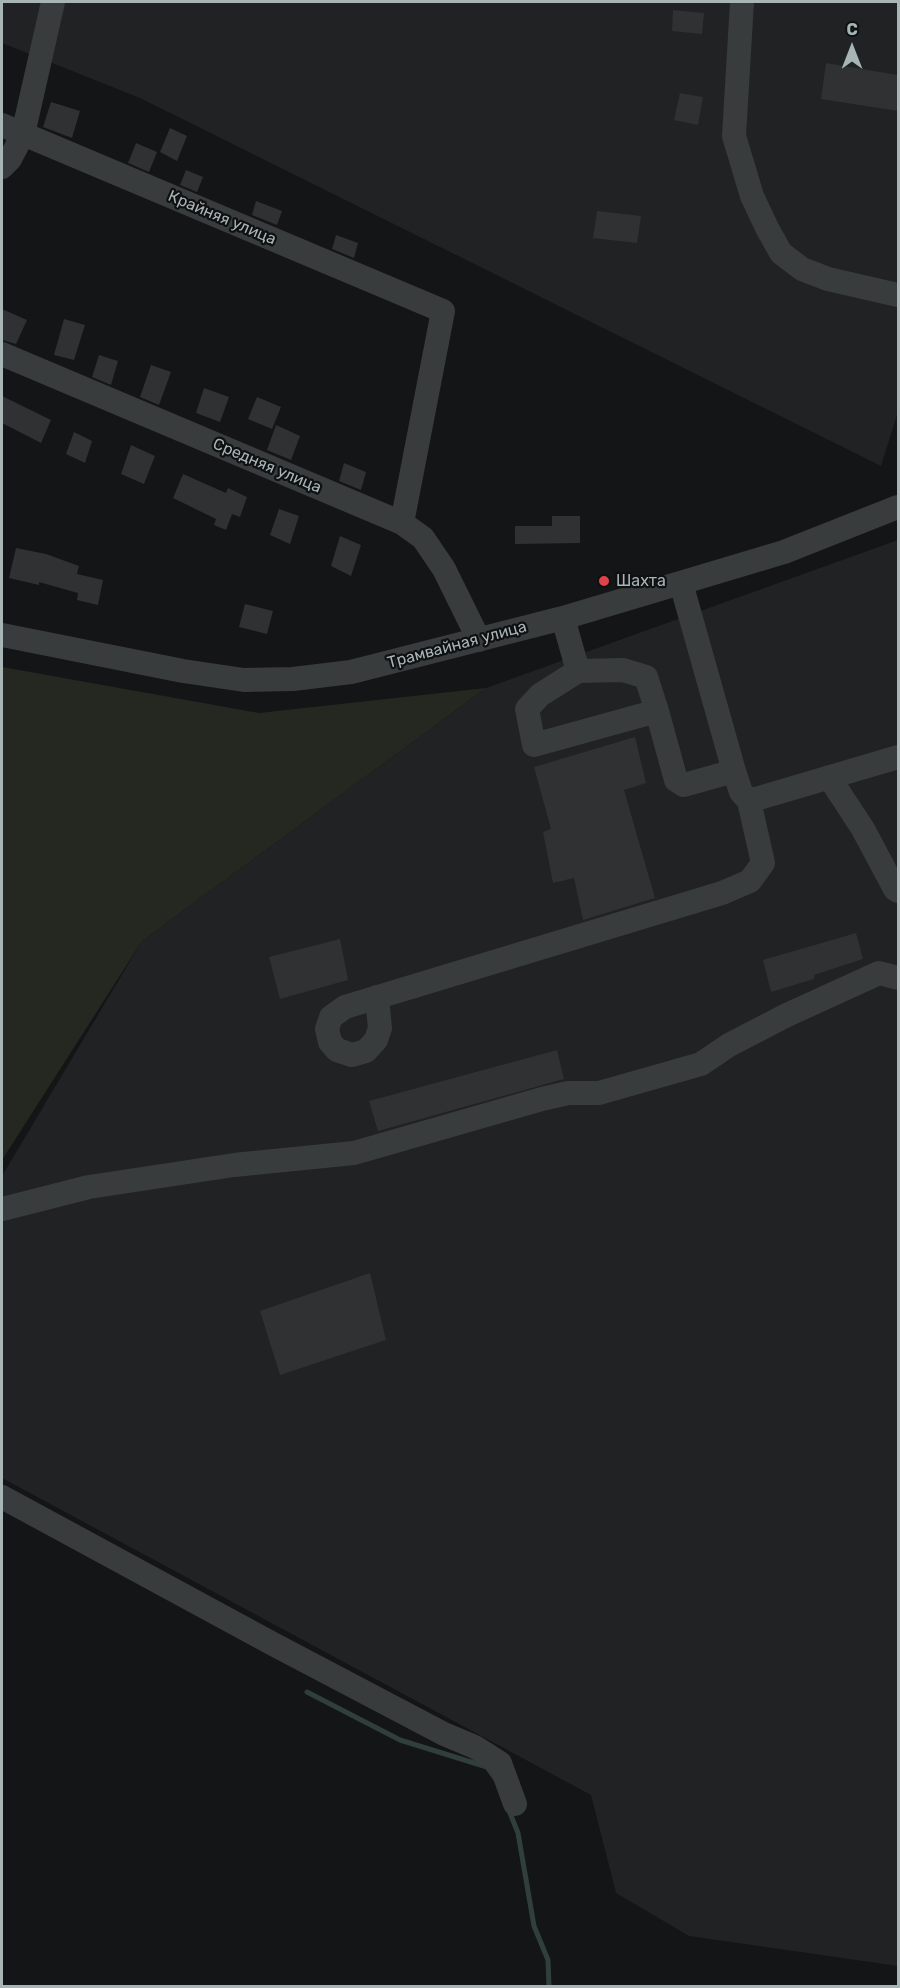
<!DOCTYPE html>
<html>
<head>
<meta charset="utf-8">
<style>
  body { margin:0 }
  #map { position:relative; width:900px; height:1988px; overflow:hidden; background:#141516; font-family:Rubik,sans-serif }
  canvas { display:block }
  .frame { position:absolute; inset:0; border:3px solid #a8b5b5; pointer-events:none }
  .north { position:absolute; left:822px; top:18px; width:60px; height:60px; -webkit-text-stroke:4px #0f1011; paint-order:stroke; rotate:0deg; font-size:16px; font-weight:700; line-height:24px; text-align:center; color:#a8b5b5 }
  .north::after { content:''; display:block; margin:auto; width:21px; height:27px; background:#a8b5b5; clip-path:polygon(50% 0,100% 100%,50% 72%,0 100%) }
</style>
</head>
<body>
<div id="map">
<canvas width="900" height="1988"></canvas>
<div class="frame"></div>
<div class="north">С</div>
</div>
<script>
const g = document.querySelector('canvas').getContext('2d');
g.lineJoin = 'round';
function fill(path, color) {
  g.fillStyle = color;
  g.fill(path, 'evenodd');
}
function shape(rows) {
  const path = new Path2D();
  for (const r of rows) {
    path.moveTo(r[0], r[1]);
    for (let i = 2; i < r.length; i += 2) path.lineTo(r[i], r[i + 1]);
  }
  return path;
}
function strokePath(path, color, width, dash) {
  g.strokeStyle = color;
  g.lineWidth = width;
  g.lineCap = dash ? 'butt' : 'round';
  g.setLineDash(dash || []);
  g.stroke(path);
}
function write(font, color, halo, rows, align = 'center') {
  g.font = font + ' Rubik,sans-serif';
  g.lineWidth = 4.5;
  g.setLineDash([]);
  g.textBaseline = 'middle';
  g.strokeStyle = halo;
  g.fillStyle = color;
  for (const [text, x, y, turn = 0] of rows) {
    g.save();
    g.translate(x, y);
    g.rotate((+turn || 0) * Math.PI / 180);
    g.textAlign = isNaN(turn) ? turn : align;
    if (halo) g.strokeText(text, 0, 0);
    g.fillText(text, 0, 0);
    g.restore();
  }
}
fill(shape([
  [2,2,898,2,898,412,881,466,140,98,2,43],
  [898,540,898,1966,689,1936,616,1893,591,1795,2,1478,2,1176,142,941,486,688]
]), '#202223');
fill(shape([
  [2,667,259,713,486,688,142,941,2,1160]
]), '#252821');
strokePath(shape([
  [307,1692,400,1740,487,1767,495,1778],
  [508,1808,518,1833,534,1926,548,1960,549,1986]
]), '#313f3c', 5);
fill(shape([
  [673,10,704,13,702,34,672,31],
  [826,63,898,75,898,111,821,99],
  [680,93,703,97,698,125,674,120],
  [51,102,80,111,72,138,43,127],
  [170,128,187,136,177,161,160,152],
  [136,143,157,152,149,172,128,163],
  [186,170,203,177,197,192,180,185],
  [256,201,282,211,277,225,252,215],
  [597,211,641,216,637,243,593,238],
  [336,235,358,243,354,258,332,249],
  [2,309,27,320,16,344,2,340],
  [64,319,85,325,74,360,54,355],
  [99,355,118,361,111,385,92,377],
  [151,365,171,372,159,405,140,397],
  [204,388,229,397,220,422,196,413],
  [2,396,51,420,41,443,2,423],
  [257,397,281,407,272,429,248,419],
  [276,425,300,436,291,460,267,450],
  [74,432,92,441,85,463,66,454],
  [131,445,155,456,144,484,121,474],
  [344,463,366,472,361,490,339,481],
  [183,474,226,493,228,488,247,497,240,517,232,514,226,530,214,525,216,519,173,498],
  [279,509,299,516,290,544,270,535],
  [552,516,580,516,580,543,515,544,515,526,552,526],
  [340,536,361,545,351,576,331,566],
  [16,548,46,554,79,566,77,574,103,580,98,605,77,600,78,593,39,582,39,585,9,578],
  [245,604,273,611,267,634,239,627],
  [635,737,646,783,624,790,655,898,583,920,574,878,553,883,543,832,551,829,534,767],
  [856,933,863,959,814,975,814,979,771,992,763,960],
  [340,939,348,980,280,999,269,957],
  [557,1050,564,1079,378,1131,369,1101],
  [370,1273,386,1340,280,1375,260,1311]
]), '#2f3132');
strokePath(shape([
  [742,2,734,136,752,196,767,228,781,253,802,269,828,279,898,295],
  [2,125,443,311,402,523],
  [2,167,10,159,23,134,53,2],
  [2,354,402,523,423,538,444,569,479,640],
  [681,583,734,771],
  [563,618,578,671,540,695,527,709,534,745,657,711,646,677,623,670,578,671],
  [2,635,183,671,244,680,293,679,351,672,563,618,784,552,898,507],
  [657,711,676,780,684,785,734,771,741,792,749,801,898,757],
  [829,777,863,829,895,889,898,891],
  [377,997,380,1028,376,1040,366,1051,352,1055,337,1050,330,1042,327,1029,331,1017,345,1007,722,893,750,881,763,863,749,801],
  [2,1209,89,1187,234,1165,354,1153,542,1099,568,1093,599,1093,701,1064,729,1045,787,1015,879,973,898,978],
  [2,1497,273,1644,444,1734,475,1747,500,1763,515,1804]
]), '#383c3c', 24);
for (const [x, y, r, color] of [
  [604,581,6,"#df434a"]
]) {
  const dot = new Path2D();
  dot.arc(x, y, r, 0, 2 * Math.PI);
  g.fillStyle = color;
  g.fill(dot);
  strokePath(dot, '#0f1011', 2);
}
write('16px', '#a8b5b5', '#0f1011', [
  ["Крайняя улица",222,218,23],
  ["Средняя улица",267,466,23],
  ["Трамвайная улица",457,645,-15]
]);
write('16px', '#a8b5b5', '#0f1011', [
  ["Шахта",616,581]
], 'left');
</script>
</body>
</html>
